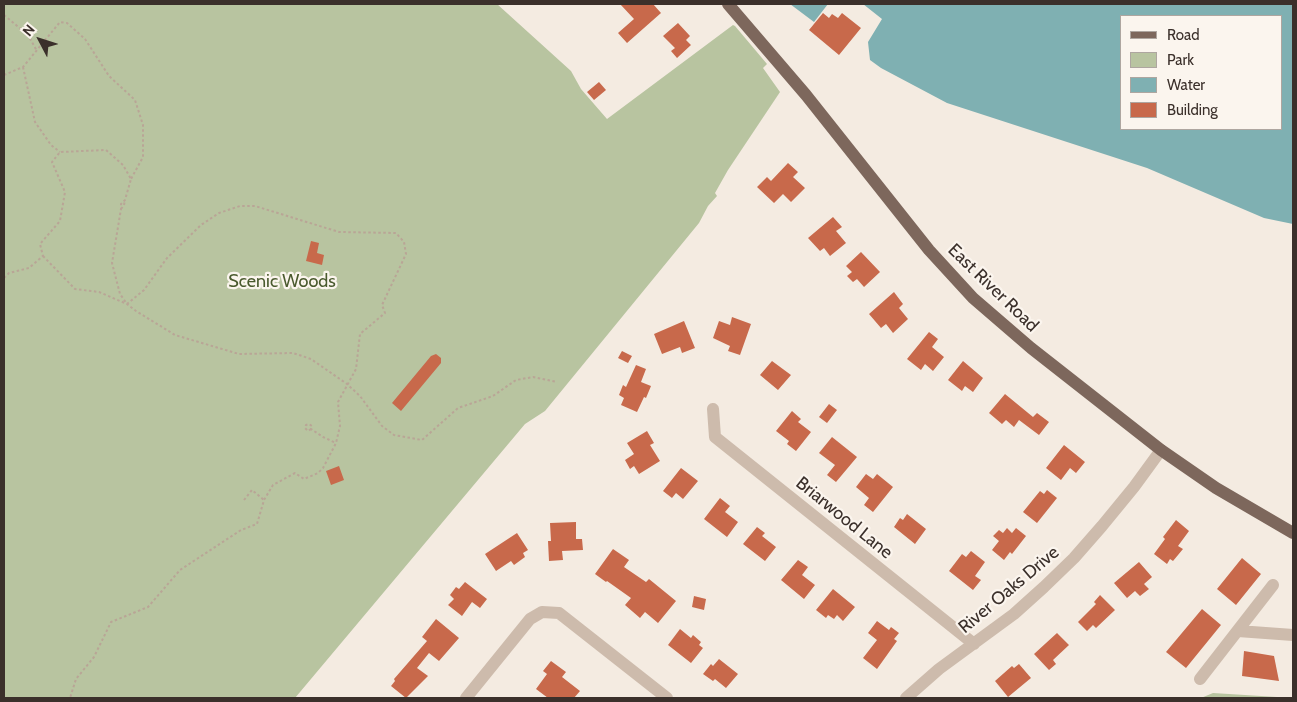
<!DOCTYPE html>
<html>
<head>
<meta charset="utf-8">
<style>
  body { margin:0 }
  #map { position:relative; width:1297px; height:702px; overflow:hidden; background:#f4ebe1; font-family:Cabin,sans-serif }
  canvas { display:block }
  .frame { position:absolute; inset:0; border:5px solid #3b302b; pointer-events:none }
  .legend { position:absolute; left:1120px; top:15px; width:162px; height:115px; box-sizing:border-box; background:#fbf5ee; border:1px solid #aea6a0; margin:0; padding:6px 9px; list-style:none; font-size:15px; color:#3b302b }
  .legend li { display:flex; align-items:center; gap:10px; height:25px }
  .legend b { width:25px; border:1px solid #aea6a0 }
  .north { position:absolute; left:15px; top:15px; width:50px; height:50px; -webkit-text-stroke:4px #fbf5ee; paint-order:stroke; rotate:310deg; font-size:14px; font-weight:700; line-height:20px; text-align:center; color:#3b302b }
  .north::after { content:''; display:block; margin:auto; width:18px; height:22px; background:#3b302b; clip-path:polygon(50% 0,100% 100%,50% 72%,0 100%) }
</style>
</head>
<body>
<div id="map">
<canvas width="1297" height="702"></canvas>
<div class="frame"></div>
<ul class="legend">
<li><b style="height:6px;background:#7d675c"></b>Road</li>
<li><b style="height:14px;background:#b8c4a0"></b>Park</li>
<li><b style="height:14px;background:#7fb0b2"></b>Water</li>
<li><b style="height:14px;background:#c8694b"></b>Building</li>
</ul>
<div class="north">N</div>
</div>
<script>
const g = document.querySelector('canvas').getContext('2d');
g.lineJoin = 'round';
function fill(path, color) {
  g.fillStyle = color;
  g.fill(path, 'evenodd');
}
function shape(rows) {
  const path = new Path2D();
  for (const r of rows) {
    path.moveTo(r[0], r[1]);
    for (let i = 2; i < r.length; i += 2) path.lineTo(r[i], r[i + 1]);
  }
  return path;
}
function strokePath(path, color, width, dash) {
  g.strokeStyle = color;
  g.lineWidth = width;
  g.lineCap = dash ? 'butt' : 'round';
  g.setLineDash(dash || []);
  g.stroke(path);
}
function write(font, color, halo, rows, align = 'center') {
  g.font = font + ' Cabin,sans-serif';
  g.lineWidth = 4.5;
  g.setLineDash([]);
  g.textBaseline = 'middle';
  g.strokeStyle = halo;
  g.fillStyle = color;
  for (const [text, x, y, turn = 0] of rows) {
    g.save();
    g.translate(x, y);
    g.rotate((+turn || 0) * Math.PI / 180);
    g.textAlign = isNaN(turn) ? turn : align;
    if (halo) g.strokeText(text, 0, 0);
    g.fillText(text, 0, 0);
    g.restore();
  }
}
fill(shape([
  [4,4,497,4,571,71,581,89,607,119,733,25,735,26,767,64,763,68,780,92,728,170,715,193,717,196,708,206,699,223,545,411,525,424,295,698,4,698],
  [1213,693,1293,698,1201,698]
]), '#b8c4a0');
fill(shape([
  [790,4,828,4,814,22],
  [863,4,1293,4,1293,224,1264,218,1147,168,947,103,881,68,870,60,868,42,882,19],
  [1121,16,1281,16,1281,129,1121,129]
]), '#7fb0b2');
fill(shape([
  [620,4,653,4,661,13,627,43,618,33,634,19],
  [823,13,829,18,832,14,838,18,842,13,861,28,839,55,809,30],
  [678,23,690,36,686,40,691,45,677,58,671,51,675,48,663,36],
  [599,82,606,90,594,100,587,92],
  [788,163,798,172,793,177,805,188,791,202,783,194,774,203,757,187,767,177,771,181],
  [833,217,842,227,836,231,846,243,830,256,824,248,820,251,808,238],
  [311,241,319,243,317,253,324,255,322,265,306,261],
  [861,252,880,272,864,287,857,279,853,282,847,276,852,272,846,266],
  [894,292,903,304,899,308,908,319,893,333,886,324,881,328,869,314],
  [732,317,751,324,740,355,728,351,730,346,713,338,719,321,730,325],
  [684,321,695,348,682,353,680,347,662,354,654,334],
  [929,332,938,339,932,347,944,357,933,371,925,364,921,370,907,359],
  [622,351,632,356,628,363,618,358],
  [436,354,441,358,441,363,401,411,392,403,431,356],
  [772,361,791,375,778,390,760,375],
  [963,361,983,378,973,392,965,386,962,391,948,380],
  [636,365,646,369,641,382,651,386,646,398,644,397,637,412,621,405,624,398,619,395,623,385,626,387],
  [1005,394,1033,417,1037,413,1049,422,1039,435,1019,420,1014,427,1006,420,1002,424,989,413],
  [829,404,837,410,827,423,819,417],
  [792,411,801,419,798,422,811,432,796,451,787,444,789,441,776,431],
  [647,431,654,443,650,445,660,461,639,474,634,466,630,469,625,460,634,454,627,443],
  [832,437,857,457,836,482,827,475,835,465,819,453],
  [1064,445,1085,462,1076,473,1070,468,1061,480,1046,468],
  [339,466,344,480,331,485,326,471],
  [681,468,698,481,683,499,676,493,672,498,663,491],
  [866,474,873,479,877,474,893,487,873,512,864,505,869,498,856,487],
  [1047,490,1057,498,1037,523,1023,512,1040,491,1044,494],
  [720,498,730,506,725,512,738,522,727,537,704,519],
  [907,514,926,529,915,544,894,527,900,518,903,520],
  [1176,520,1189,531,1178,546,1183,549,1173,561,1170,559,1167,564,1154,554,1165,539,1163,537],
  [576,522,576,539,582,539,583,550,562,551,563,560,549,561,548,541,551,541,550,523],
  [757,527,765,533,762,536,776,547,765,561,743,544],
  [1007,528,1012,533,1016,528,1026,536,1012,554,1010,552,1004,560,992,550,999,541,993,536,999,530,1003,533],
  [517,533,528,550,523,553,525,557,514,565,511,561,496,571,485,554],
  [613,549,629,560,624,567,646,582,649,579,676,601,658,623,645,612,640,618,625,605,631,598,607,581,606,582,595,574],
  [971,551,985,562,975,576,981,580,973,590,949,571,962,554,966,557],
  [1242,558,1261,574,1236,605,1217,589],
  [798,560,808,567,802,575,815,585,804,599,781,580],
  [1139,562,1152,577,1144,584,1149,589,1140,596,1135,591,1127,598,1114,583],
  [465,582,487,599,480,608,472,602,462,616,448,605,454,599,450,595,456,587,459,589],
  [833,589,855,607,843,621,837,615,834,619,828,615,826,618,816,610],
  [1100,595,1115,610,1096,628,1093,625,1087,631,1078,622,1096,604,1094,602],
  [694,596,706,599,704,610,692,607],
  [1202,609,1221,625,1186,668,1166,652],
  [436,619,459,638,439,661,429,653,417,668,428,676,406,698,391,686,395,681,394,679,427,641,422,637],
  [877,621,889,630,891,627,899,633,894,639,897,641,877,669,863,658,877,640,868,633],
  [680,629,691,638,693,635,701,642,699,645,703,648,691,663,668,645],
  [1057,633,1069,645,1053,660,1056,664,1049,670,1034,654],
  [1244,651,1274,656,1279,681,1242,676],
  [719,659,738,674,726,688,715,679,713,681,703,674,711,664,713,666],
  [551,661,566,672,562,677,580,691,574,698,548,698,536,689,547,674,543,671],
  [1019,664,1031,678,1008,697,995,681,1012,666,1014,668]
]), '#c8694b');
strokePath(shape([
  [4,15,28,35,37,51],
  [23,67,35,122,51,145,60,152],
  [4,75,23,67,60,22,67,23,85,39,109,76,135,100,143,125,143,157,131,179],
  [121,209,124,205,125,200],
  [43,256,75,289,99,292,127,304,136,311,175,335,239,354,293,353,311,359,347,384,360,396,382,426,394,435,422,440,458,408,493,396,516,380,533,377,557,382],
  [4,278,9,273,29,268,43,256,40,244,60,221,65,192,52,162,60,152,106,150,123,165,131,179,125,200,121,204,121,209,112,263,120,294,127,304,144,290,167,258,201,225,219,213,240,206,255,206,339,232,396,233,404,242,406,254,382,305,385,313,360,334,356,369,338,402,340,426,336,443,323,468,318,473,304,479,295,473,273,485,264,500,257,524,241,530,180,570,148,607,111,622,94,657,76,679,70,698],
  [4,351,4,353],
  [311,429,308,431,305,428,306,425,309,424,312,426,311,429,323,437,336,443],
  [244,500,252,490,264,500]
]), '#b9a596', 2, [2.5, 2.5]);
strokePath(shape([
  [713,409,715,437,974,644],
  [1238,631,1293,635],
  [1200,679,1273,585],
  [466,698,530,619,542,612,559,613,667,698],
  [906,698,939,669,1014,614,1044,587,1074,558,1102,526,1134,487,1161,450]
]), '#cdbbac', 12);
strokePath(shape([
  [728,4,806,95,929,250,973,298,1031,348,1161,450,1216,488,1293,533]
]), '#7d675c', 12);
write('18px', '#4a5a2e', '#fbf5ee', [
  ["Scenic Woods",282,282]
]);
write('18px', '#3b302b', '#fbf5ee', [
  ["East River Road",993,288,44],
  ["Briarwood Lane",844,518,39],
  ["River Oaks Drive",1009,590,-40]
]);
</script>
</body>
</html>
